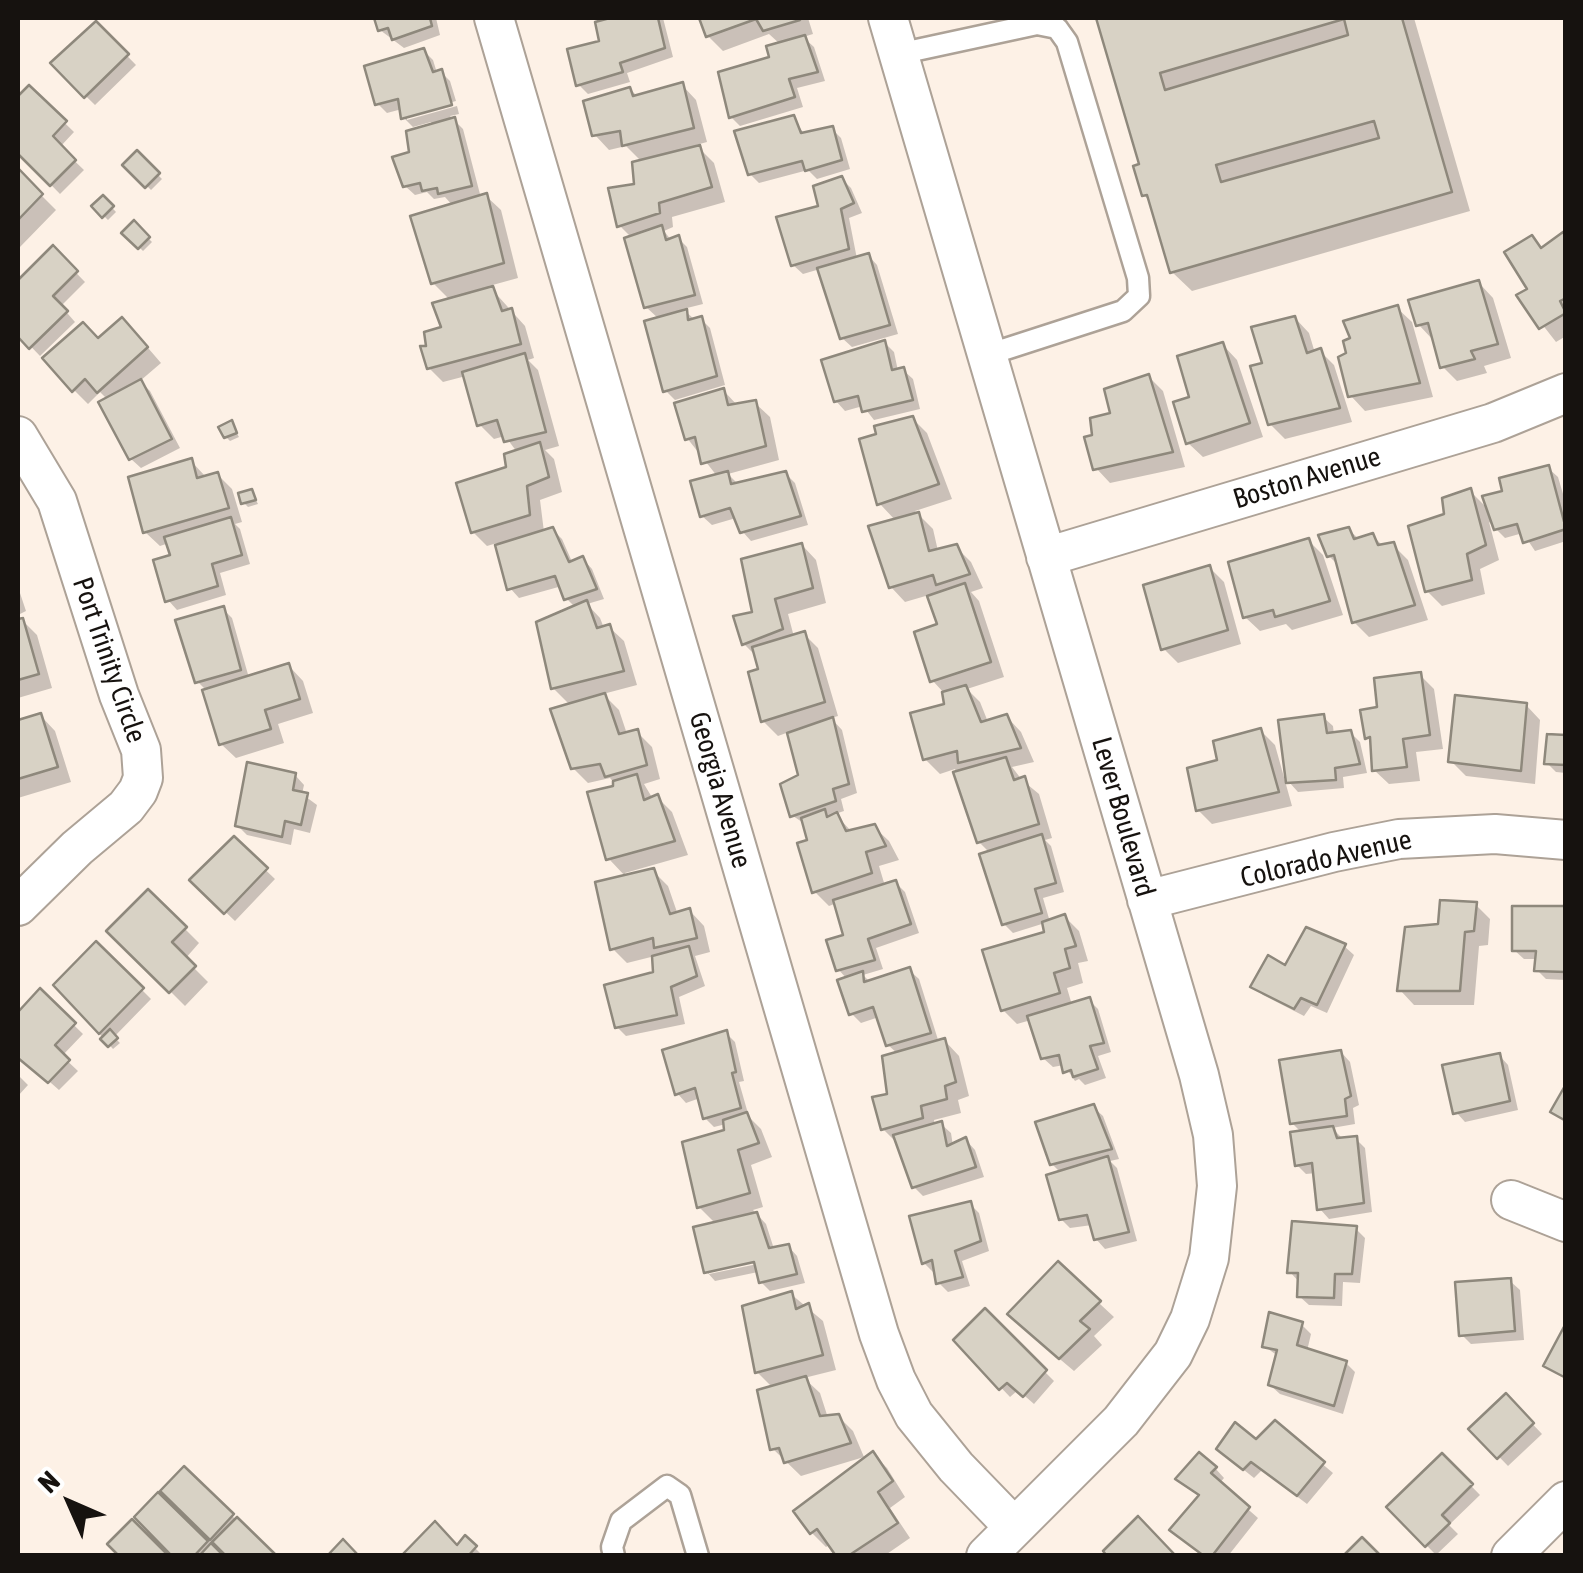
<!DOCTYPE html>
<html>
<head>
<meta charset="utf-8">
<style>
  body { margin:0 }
  #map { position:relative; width:1583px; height:1573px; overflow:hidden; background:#fdf1e6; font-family:"Asap Condensed",sans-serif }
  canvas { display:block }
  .frame { position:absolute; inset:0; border:20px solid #16120f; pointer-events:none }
  .north { position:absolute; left:20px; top:1453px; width:100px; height:100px; -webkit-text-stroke:8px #fff; paint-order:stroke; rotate:315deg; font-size:28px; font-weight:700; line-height:40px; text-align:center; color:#16120f }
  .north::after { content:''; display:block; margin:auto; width:35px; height:45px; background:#16120f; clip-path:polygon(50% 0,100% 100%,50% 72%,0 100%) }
</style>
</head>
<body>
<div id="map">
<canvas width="1583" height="1573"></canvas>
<div class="frame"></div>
<div class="north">N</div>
</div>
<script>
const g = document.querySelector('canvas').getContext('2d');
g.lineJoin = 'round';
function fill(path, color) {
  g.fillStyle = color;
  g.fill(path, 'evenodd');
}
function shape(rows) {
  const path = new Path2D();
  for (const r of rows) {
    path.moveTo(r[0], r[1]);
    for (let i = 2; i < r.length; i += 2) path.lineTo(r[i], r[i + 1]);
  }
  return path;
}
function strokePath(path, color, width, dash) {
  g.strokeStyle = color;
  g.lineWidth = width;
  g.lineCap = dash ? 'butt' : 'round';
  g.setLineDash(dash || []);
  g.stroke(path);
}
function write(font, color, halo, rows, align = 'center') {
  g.font = font + ' "Asap Condensed",sans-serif';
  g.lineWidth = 8;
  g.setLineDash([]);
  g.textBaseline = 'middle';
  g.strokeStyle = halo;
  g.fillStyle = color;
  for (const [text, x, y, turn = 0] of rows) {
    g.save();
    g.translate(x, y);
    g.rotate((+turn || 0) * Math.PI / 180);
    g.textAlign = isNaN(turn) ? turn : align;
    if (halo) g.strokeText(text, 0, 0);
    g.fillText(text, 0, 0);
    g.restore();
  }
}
fill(shape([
  [377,18,436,18,440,35,404,48,380,30],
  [618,18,663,18,673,57,627,73,630,82,588,94,579,85,602,43,598,24],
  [702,18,808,18,813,34,803,37,814,47,825,81,797,88,803,107,740,126,731,117,780,44,769,34,723,51,708,36],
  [1098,18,1414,18,1470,211,1192,291,1172,272,1152,204,1144,195,1142,166],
  [96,24,136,65,95,105,53,64],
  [424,51,433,60,437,73,441,72,450,81,456,101,407,114,407,120,457,106,459,114,450,116,463,129,481,198,486,196,501,210,518,278,489,286,525,326,534,358,528,360,538,370,559,446,545,450,554,459,562,492,540,500,544,532,553,530,562,539,573,564,583,559,592,569,604,599,587,604,600,618,604,628,609,627,624,641,637,685,603,694,619,710,627,734,637,732,652,747,660,779,644,784,653,799,657,797,672,812,688,855,625,873,626,877,609,859,615,784,610,778,588,783,573,768,571,706,553,688,576,608,566,598,562,586,519,598,510,588,497,543,487,546,473,532,517,452,505,436,494,439,479,424,466,376,443,382,429,368,429,348,444,328,451,301,433,283,453,206,445,197,434,199,427,192,415,195,405,186,411,154,433,126,431,122,413,127,403,117,402,109,387,113,377,103],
  [682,85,696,100,707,142,696,145,714,163,725,202,672,217,673,227,664,231,671,240,678,238,687,247,703,304,683,309,695,320,701,319,710,328,725,385,675,400,666,391,659,319,646,307,632,238,620,226,636,186,642,162,626,146,609,150,595,135,630,89,638,97],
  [29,88,74,132,60,147,84,170,60,194,18,151,18,100],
  [793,118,805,135,832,129,841,138,850,169,817,179,808,170,759,183,750,174],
  [137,154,162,179,151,190,126,165],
  [18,172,56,210,20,247,18,245],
  [841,178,851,188,862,213,849,218,857,259,868,255,877,265,898,334,852,347,842,338,820,269,803,274,793,265],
  [103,198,116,212,108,220,94,206],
  [134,224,152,242,143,251,125,233],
  [1532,238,1544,250,1566,239,1566,336,1556,342,1520,296,1530,290],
  [53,249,85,282,61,306,75,322,40,356,18,333,18,283],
  [1479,283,1493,298,1511,358,1484,366,1487,373,1457,381,1443,367,1433,340,1419,325],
  [1397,308,1412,322,1433,397,1365,411,1351,396,1348,354,1354,339],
  [1295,318,1309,333,1315,353,1320,351,1334,365,1352,422,1285,439,1270,424,1265,364],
  [136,334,161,363,140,381,150,391,180,448,141,468,131,459,108,400,100,392,88,404,74,390,99,341],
  [885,343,894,352,898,371,903,370,913,379,920,409,874,420,863,406,845,411,836,401],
  [1223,345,1237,360,1263,437,1203,457,1188,443,1192,399],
  [1149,377,1163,391,1185,467,1110,483,1096,468,1095,437],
  [724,391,738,406,755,403,770,417,779,460,728,474,737,483,786,474,795,483,808,525,751,541,742,531,736,518,712,525,702,516,717,476,687,438],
  [912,418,927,433,952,499,915,511,933,529,938,551,956,547,971,562,983,588,971,592,979,601,1004,677,967,689,980,702,988,722,1007,717,1021,732,1034,762,1012,767,1022,780,1039,794,1052,838,1045,840,1051,846,1064,892,1043,898,1050,922,1065,917,1079,931,1088,961,1078,963,1083,983,1067,988,1072,1005,1089,1000,1098,1009,1111,1052,1098,1056,1106,1078,1085,1085,1079,1079,1075,1081,1064,1065,1053,1067,1043,1058,1031,1020,1017,1024,1003,1010,1046,934,1045,923,1013,933,1004,924,990,853,979,842,955,769,940,774,925,759,947,706,944,693,932,680,940,626,929,595,905,602,891,587,896,521,880,504],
  [231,423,239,437,230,441,226,437],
  [191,461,205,476,217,474,232,489,242,522,235,524,240,529,250,564,220,573,226,595,177,610,168,600,173,557,169,543,160,546,145,532],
  [1548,468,1558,477,1566,504,1566,541,1535,551,1523,533,1505,538,1489,522,1499,560,1480,569,1485,594,1442,606,1427,591,1446,515,1470,491,1490,511,1505,493],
  [252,492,258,504,248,507,244,503],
  [1349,530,1360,540,1373,536,1384,547,1393,545,1408,560,1428,620,1369,637,1354,622,1339,566,1329,556],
  [1309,541,1323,555,1343,615,1292,630,1286,624,1260,631,1245,617],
  [802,545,816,560,826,603,788,614,794,637,804,634,818,648,838,716,831,718,842,730,857,793,841,799,844,811,835,814,852,832,874,827,889,841,899,860,879,866,885,886,896,883,905,892,919,933,876,948,883,969,863,975,871,983,909,970,919,979,939,1043,945,1041,959,1056,969,1096,958,1100,961,1113,934,1120,935,1126,941,1124,951,1133,953,1146,966,1140,975,1150,984,1177,923,1196,914,1187,897,1143,883,1129,898,1054,888,1045,879,1017,861,1023,852,1014,847,979,838,969,846,936,837,903,829,906,814,891,810,842,805,824,793,816,800,777,789,732,778,736,763,721,761,671,757,657,744,644,755,614],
  [1210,568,1224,582,1241,644,1178,663,1163,648],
  [18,587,26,611,18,615],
  [223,609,232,618,249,678,289,666,303,681,313,713,278,724,284,743,236,758,221,744,207,691,197,681],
  [22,620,37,635,52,688,18,698,18,622],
  [1420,675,1434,689,1443,749,1416,752,1420,781,1389,784,1374,770,1373,743,1368,738,1380,710],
  [1526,705,1540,720,1535,784,1466,776,1451,761],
  [41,716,55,731,71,782,18,798,18,723],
  [1323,717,1333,726,1334,735,1350,732,1360,742,1367,773,1343,777,1344,788,1298,792,1289,782],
  [1261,731,1275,745,1292,806,1212,824,1198,810,1219,761],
  [1566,738,1566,773,1556,772,1547,763],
  [295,775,304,785,302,794,317,805,310,833,294,829,291,845,247,835,238,826],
  [234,840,275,879,235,921,192,880],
  [653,871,668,886,678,915,690,911,704,926,710,952,695,956,705,986,679,997,685,1024,626,1036,617,1027,656,974,655,956,627,963,612,948],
  [148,892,199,943,185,959,208,982,185,1006,110,931],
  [1476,905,1490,919,1488,945,1479,946,1474,1005,1414,1005,1400,990,1440,926],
  [1566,909,1566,980,1546,979,1537,970,1538,959,1524,959,1514,950],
  [96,944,151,999,114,1037,120,1043,113,1049,56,985],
  [1344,946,1354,955,1327,1013,1311,1006,1304,1016,1263,995,1254,986,1286,968],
  [40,992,83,1034,62,1056,78,1071,59,1090,18,1054,18,1018],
  [726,1033,735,1042,744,1081,739,1082,749,1117,761,1129,772,1157,751,1165,763,1207,753,1210,766,1224,774,1249,788,1246,797,1256,805,1283,770,1291,761,1282,758,1272,715,1281,706,1271,716,1224,699,1207,727,1131,726,1124,714,1127,705,1118,700,1098,686,1103,677,1093],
  [766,1257,767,1262,709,1274,709,1269],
  [1341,1052,1350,1062,1359,1105,1353,1108,1355,1124,1332,1128,1342,1138,1356,1139,1365,1148,1372,1212,1329,1219,1320,1209,1316,1173,1306,1174,1297,1165,1302,1133,1292,1123],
  [1499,1055,1508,1065,1518,1110,1465,1122,1456,1112],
  [18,1075,28,1085,18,1096],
  [1093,1107,1103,1116,1119,1159,1110,1161,1117,1168,1137,1241,1105,1249,1096,1239,1092,1225,1070,1228,1061,1219,1061,1173,1052,1164],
  [970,1204,979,1213,989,1251,962,1261,970,1286,948,1292,939,1283,937,1271,933,1272,924,1263],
  [1356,1229,1365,1238,1360,1283,1343,1282,1342,1306,1309,1305,1299,1296,1300,1283,1290,1272],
  [1058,1265,1114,1317,1094,1336,1102,1345,1074,1371,1024,1329],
  [1510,1281,1520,1290,1524,1340,1471,1344,1461,1334],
  [791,1294,823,1321,836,1370,804,1378,820,1393,828,1418,838,1416,853,1431,864,1457,801,1476,773,1449,773,1388,757,1372],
  [985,1312,1054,1381,1034,1404,1018,1390,1010,1397,956,1340],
  [1302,1325,1311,1334,1307,1351,1346,1363,1355,1372,1343,1414,1280,1394,1270,1385,1278,1356,1264,1346],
  [1506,1396,1542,1434,1508,1466,1472,1429],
  [1275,1424,1333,1473,1307,1504,1262,1470,1254,1478,1229,1458,1256,1442],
  [873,1454,887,1468,905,1497,890,1508,910,1538,884,1556,839,1556,831,1544,826,1547,812,1533,797,1511],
  [1442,1456,1480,1495,1449,1525,1458,1534,1436,1555,1389,1507],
  [1215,1468,1224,1478,1219,1484,1258,1518,1228,1556,1205,1556,1201,1497,1178,1479],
  [184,1469,273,1556,176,1556,137,1517],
  [465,1538,483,1556,404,1556,458,1547]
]), '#0003');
const building = shape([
  [374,18,430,18,432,26,392,40,388,28,378,31,374,18],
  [610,18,658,18,665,48,620,63,623,72,576,86,567,49,599,41,595,22,610,18],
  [699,18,799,18,800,20,763,31,756,19,706,37,699,18],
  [1096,18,1402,18,1452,192,1170,273,1147,195,1142,196,1133,166,1139,164,1096,18],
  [1344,19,1348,35,1165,90,1160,73,1344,19],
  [1374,121,1379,138,1221,182,1216,165,1374,121],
  [96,21,129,54,84,98,50,63,96,21],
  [805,35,818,72,789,79,795,97,729,118,718,72,769,57,766,46,805,35],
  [424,48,433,72,442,69,452,105,401,119,398,99,375,105,364,66,424,48],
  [683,82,694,128,622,146,620,131,592,136,583,101,630,87,633,96,683,82],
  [29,85,67,121,53,136,76,160,50,186,18,154,18,96,29,85],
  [794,115,801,133,833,126,842,160,805,171,802,161,748,175,734,131,794,115],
  [455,117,472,186,438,194,437,188,422,191,420,183,403,187,392,157,409,152,406,131,455,117],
  [700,145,712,187,659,203,660,213,617,227,608,188,634,184,632,162,700,145],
  [137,150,160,173,145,188,122,165,137,150],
  [18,168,43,194,18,220,18,168],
  [842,176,854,203,841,209,849,249,791,266,776,217,818,206,813,186,842,176],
  [487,193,504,263,431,284,410,216,487,193],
  [103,195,114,206,102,218,91,206,103,195],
  [134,220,150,237,138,249,121,233,134,220],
  [662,225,666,240,679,235,695,295,644,308,624,238,662,225],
  [1563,232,1566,237,1566,298,1560,301,1566,313,1539,329,1516,295,1527,289,1504,252,1532,235,1541,248,1563,232],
  [53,245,78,271,53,296,68,311,29,349,18,337,18,280,53,245],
  [869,253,890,325,840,339,817,268,869,253],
  [1479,280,1498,344,1471,351,1475,359,1440,368,1428,323,1416,326,1408,300,1479,280],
  [493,286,502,311,512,308,521,344,427,369,420,346,426,346,424,332,441,327,432,303,493,286],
  [1398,305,1420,383,1348,397,1338,357,1346,353,1343,341,1350,338,1343,321,1398,305],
  [687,309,688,320,702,316,717,376,663,392,644,321,687,309],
  [1295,316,1307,353,1321,348,1340,408,1268,425,1250,366,1262,363,1251,327,1295,316],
  [122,317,148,347,97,393,85,379,72,392,42,358,83,322,98,338,122,317],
  [885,340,892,370,904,367,913,400,862,412,858,396,834,402,821,360,885,340],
  [1223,342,1250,423,1186,444,1173,402,1189,397,1177,356,1223,342],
  [525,353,546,432,504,442,497,420,477,426,462,372,525,353],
  [1149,374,1173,452,1093,470,1084,437,1092,435,1090,418,1110,413,1104,389,1149,374],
  [141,379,172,439,129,460,98,402,141,379],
  [724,388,728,405,756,400,766,446,701,464,695,437,685,440,674,403,724,388],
  [913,416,939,484,877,505,859,439,876,434,874,426,913,416],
  [232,420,237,433,224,438,218,427,232,420],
  [540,442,549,477,527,486,530,515,471,533,456,483,506,467,504,454,540,442],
  [192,458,197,478,218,472,229,508,143,533,128,477,192,458],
  [1549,465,1566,529,1523,543,1517,524,1494,530,1482,496,1502,491,1499,478,1549,465],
  [728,471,731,484,786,471,801,516,740,533,730,508,700,517,690,481,728,471],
  [1471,488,1486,545,1467,554,1472,580,1425,592,1408,526,1444,514,1442,498,1471,488],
  [252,489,256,500,241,504,238,493,252,489],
  [919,512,929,551,957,544,970,574,936,585,933,575,889,588,868,526,919,512],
  [231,517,242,555,212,564,218,586,165,602,153,560,170,555,164,537,231,517],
  [553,527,569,562,583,556,597,589,564,600,555,576,507,590,495,545,553,527],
  [1349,527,1354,539,1373,533,1378,545,1394,542,1415,605,1352,623,1334,555,1327,557,1318,535,1349,527],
  [1309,538,1330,601,1275,617,1273,610,1243,618,1228,562,1309,538],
  [802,543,813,588,775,599,783,629,742,645,733,616,752,612,741,559,802,543],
  [1210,565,1228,630,1161,650,1143,585,1210,565],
  [965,583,991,662,930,682,914,632,937,624,927,596,965,583],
  [587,600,597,628,610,624,624,671,551,689,536,622,587,600],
  [224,606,241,670,195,683,175,620,224,606],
  [23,618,39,674,18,680,18,619,23,618],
  [805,631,825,702,761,722,748,672,758,669,752,647,805,631],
  [289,663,300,699,265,710,271,729,219,745,202,690,289,663],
  [1421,672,1430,735,1403,739,1407,767,1372,771,1370,737,1365,739,1360,710,1377,707,1374,678,1421,672],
  [966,685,981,722,1007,714,1021,748,958,763,957,751,923,760,910,713,944,704,942,692,966,685],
  [605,693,619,734,638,729,647,765,605,777,600,764,571,769,550,709,605,693],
  [1455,695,1527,703,1521,771,1448,762,1455,695],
  [41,713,58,767,18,779,18,720,41,713],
  [1324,714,1327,733,1351,730,1360,764,1335,768,1336,780,1286,783,1278,720,1324,714],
  [833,717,849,784,833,789,836,801,790,817,780,784,798,775,787,733,833,717],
  [1261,728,1279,792,1196,811,1187,768,1217,760,1213,741,1261,728],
  [1547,734,1566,735,1566,765,1544,764,1547,734],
  [1006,757,1014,780,1025,776,1039,824,977,843,953,772,1006,757],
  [247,762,296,773,293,790,308,793,301,825,285,821,282,837,235,826,247,762],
  [637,774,644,800,658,794,675,841,606,860,587,792,613,786,613,781,637,774],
  [825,809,827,817,837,812,846,831,875,824,886,846,866,852,872,873,812,893,797,843,807,840,801,818,825,809],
  [1042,834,1056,883,1035,889,1042,913,1002,925,979,854,1042,834],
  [234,836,268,868,224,914,189,880,234,836],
  [654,868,670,914,690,908,697,938,654,948,653,938,610,950,595,882,654,868],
  [896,880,911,924,868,939,875,960,836,971,826,940,843,935,833,900,896,880],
  [148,889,187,927,172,942,196,966,169,993,106,931,148,889],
  [1440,900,1477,902,1474,931,1465,932,1460,991,1397,991,1405,927,1438,924,1440,900],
  [1512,906,1566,906,1566,972,1534,971,1536,951,1512,951,1512,906],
  [1065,914,1076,946,1065,949,1070,968,1054,973,1060,993,1001,1011,982,950,1044,932,1042,922,1065,914],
  [1306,927,1346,944,1317,1005,1301,998,1294,1009,1250,987,1268,955,1285,965,1306,927],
  [96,941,144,988,99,1034,53,985,96,941],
  [689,946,697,976,671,987,677,1015,615,1028,604,985,653,972,652,956,689,946],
  [910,967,931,1033,886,1046,873,1007,849,1015,837,980,863,971,864,982,910,967],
  [40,988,76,1023,55,1045,70,1060,48,1083,18,1058,18,1012,40,988],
  [1090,997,1104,1043,1090,1046,1098,1069,1073,1077,1071,1070,1063,1073,1059,1055,1041,1059,1027,1016,1090,997],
  [110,1029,118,1038,108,1047,100,1039,110,1029],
  [727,1030,736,1072,732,1073,741,1108,703,1119,695,1088,675,1095,662,1050,727,1030],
  [945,1038,956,1082,945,1086,947,1099,921,1106,923,1118,881,1130,872,1097,887,1094,882,1056,945,1038],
  [1341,1050,1351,1096,1345,1099,1347,1116,1290,1124,1279,1060,1341,1050],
  [1500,1053,1510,1101,1453,1114,1442,1065,1500,1053],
  [1566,1084,1566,1121,1550,1112,1566,1084],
  [1094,1104,1112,1149,1050,1165,1035,1122,1094,1104],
  [747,1112,759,1143,738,1150,750,1193,697,1208,682,1142,724,1130,723,1120,747,1112],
  [942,1121,947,1146,966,1137,976,1167,912,1188,893,1135,942,1121],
  [1333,1126,1337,1138,1357,1136,1364,1203,1317,1210,1312,1163,1295,1166,1290,1132,1333,1126],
  [1108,1156,1129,1232,1094,1240,1087,1215,1059,1220,1046,1175,1108,1156],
  [971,1201,981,1241,955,1251,963,1277,936,1284,932,1260,922,1264,909,1216,971,1201],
  [757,1212,769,1248,789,1244,797,1274,759,1283,754,1262,704,1273,693,1227,757,1212],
  [1292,1221,1357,1226,1352,1274,1335,1274,1334,1298,1297,1297,1298,1273,1287,1273,1292,1221],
  [1058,1261,1101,1301,1080,1321,1090,1329,1059,1359,1007,1314,1058,1261],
  [1511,1278,1515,1331,1459,1336,1455,1282,1511,1278],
  [792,1291,796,1309,809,1303,823,1355,755,1373,742,1306,792,1291],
  [985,1308,1047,1370,1023,1397,1007,1383,999,1390,953,1340,985,1308],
  [1269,1312,1303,1322,1297,1345,1347,1361,1334,1406,1268,1385,1277,1350,1262,1347,1269,1312],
  [1566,1323,1566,1378,1543,1366,1566,1323],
  [806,1376,820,1416,839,1414,851,1443,784,1463,779,1448,770,1450,757,1390,806,1376],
  [1506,1393,1534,1423,1497,1459,1468,1429,1506,1393],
  [1275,1420,1325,1462,1297,1496,1251,1462,1243,1470,1216,1449,1235,1422,1256,1439,1275,1420],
  [873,1451,893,1481,878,1492,898,1523,848,1556,836,1556,817,1529,810,1534,793,1511,873,1451],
  [1199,1452,1217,1467,1211,1473,1250,1507,1212,1556,1204,1556,1169,1530,1199,1495,1175,1479,1199,1452],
  [1442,1453,1473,1484,1442,1515,1450,1523,1425,1547,1386,1507,1442,1453],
  [184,1466,234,1514,210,1540,160,1491,184,1466],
  [158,1492,208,1541,194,1556,172,1556,134,1517,158,1492],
  [1138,1516,1176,1556,1107,1556,1103,1551,1138,1516],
  [237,1517,277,1556,226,1556,212,1542,237,1517],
  [132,1519,169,1556,119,1556,107,1544,132,1519],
  [435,1521,457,1545,465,1535,477,1546,468,1556,401,1556,435,1521],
  [1362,1537,1381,1556,1343,1556,1362,1537],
  [343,1539,359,1556,327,1556,343,1539],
  [211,1543,224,1556,199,1556,211,1543]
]);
fill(building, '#d8d2c5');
strokePath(building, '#8e887c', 2.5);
const lane = shape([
  [898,54,1037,24,1057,28,1067,42,1138,278,1139,296,1123,311,987,355],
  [614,1556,612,1547,621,1521,667,1486,680,1495,698,1556]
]);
const street = shape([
  [494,18,879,1334,896,1380,914,1415,956,1467,1014,1527],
  [888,18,1199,1075,1213,1135,1217,1186,1209,1258,1190,1319,1173,1354,1121,1421,986,1556],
  [18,436,57,501,119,695,141,750,143,778,138,791,126,807,77,848,18,906],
  [1046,557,1493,423,1566,393],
  [1147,900,1334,852,1399,839,1495,834,1566,840],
  [1511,1200,1566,1222],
  [1511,1556,1566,1501]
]);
strokePath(lane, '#ada297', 25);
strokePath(street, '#ada297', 42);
strokePath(lane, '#fff', 20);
strokePath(street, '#fff', 38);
write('28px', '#16120f', '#fff', [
  ["Boston Avenue",1307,478,-17],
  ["Port Trinity Circle",109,660,71],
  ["Georgia Avenue",720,790,74],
  ["Lever Boulevard",1123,817,74],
  ["Colorado Avenue",1326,859,-13]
]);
</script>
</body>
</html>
